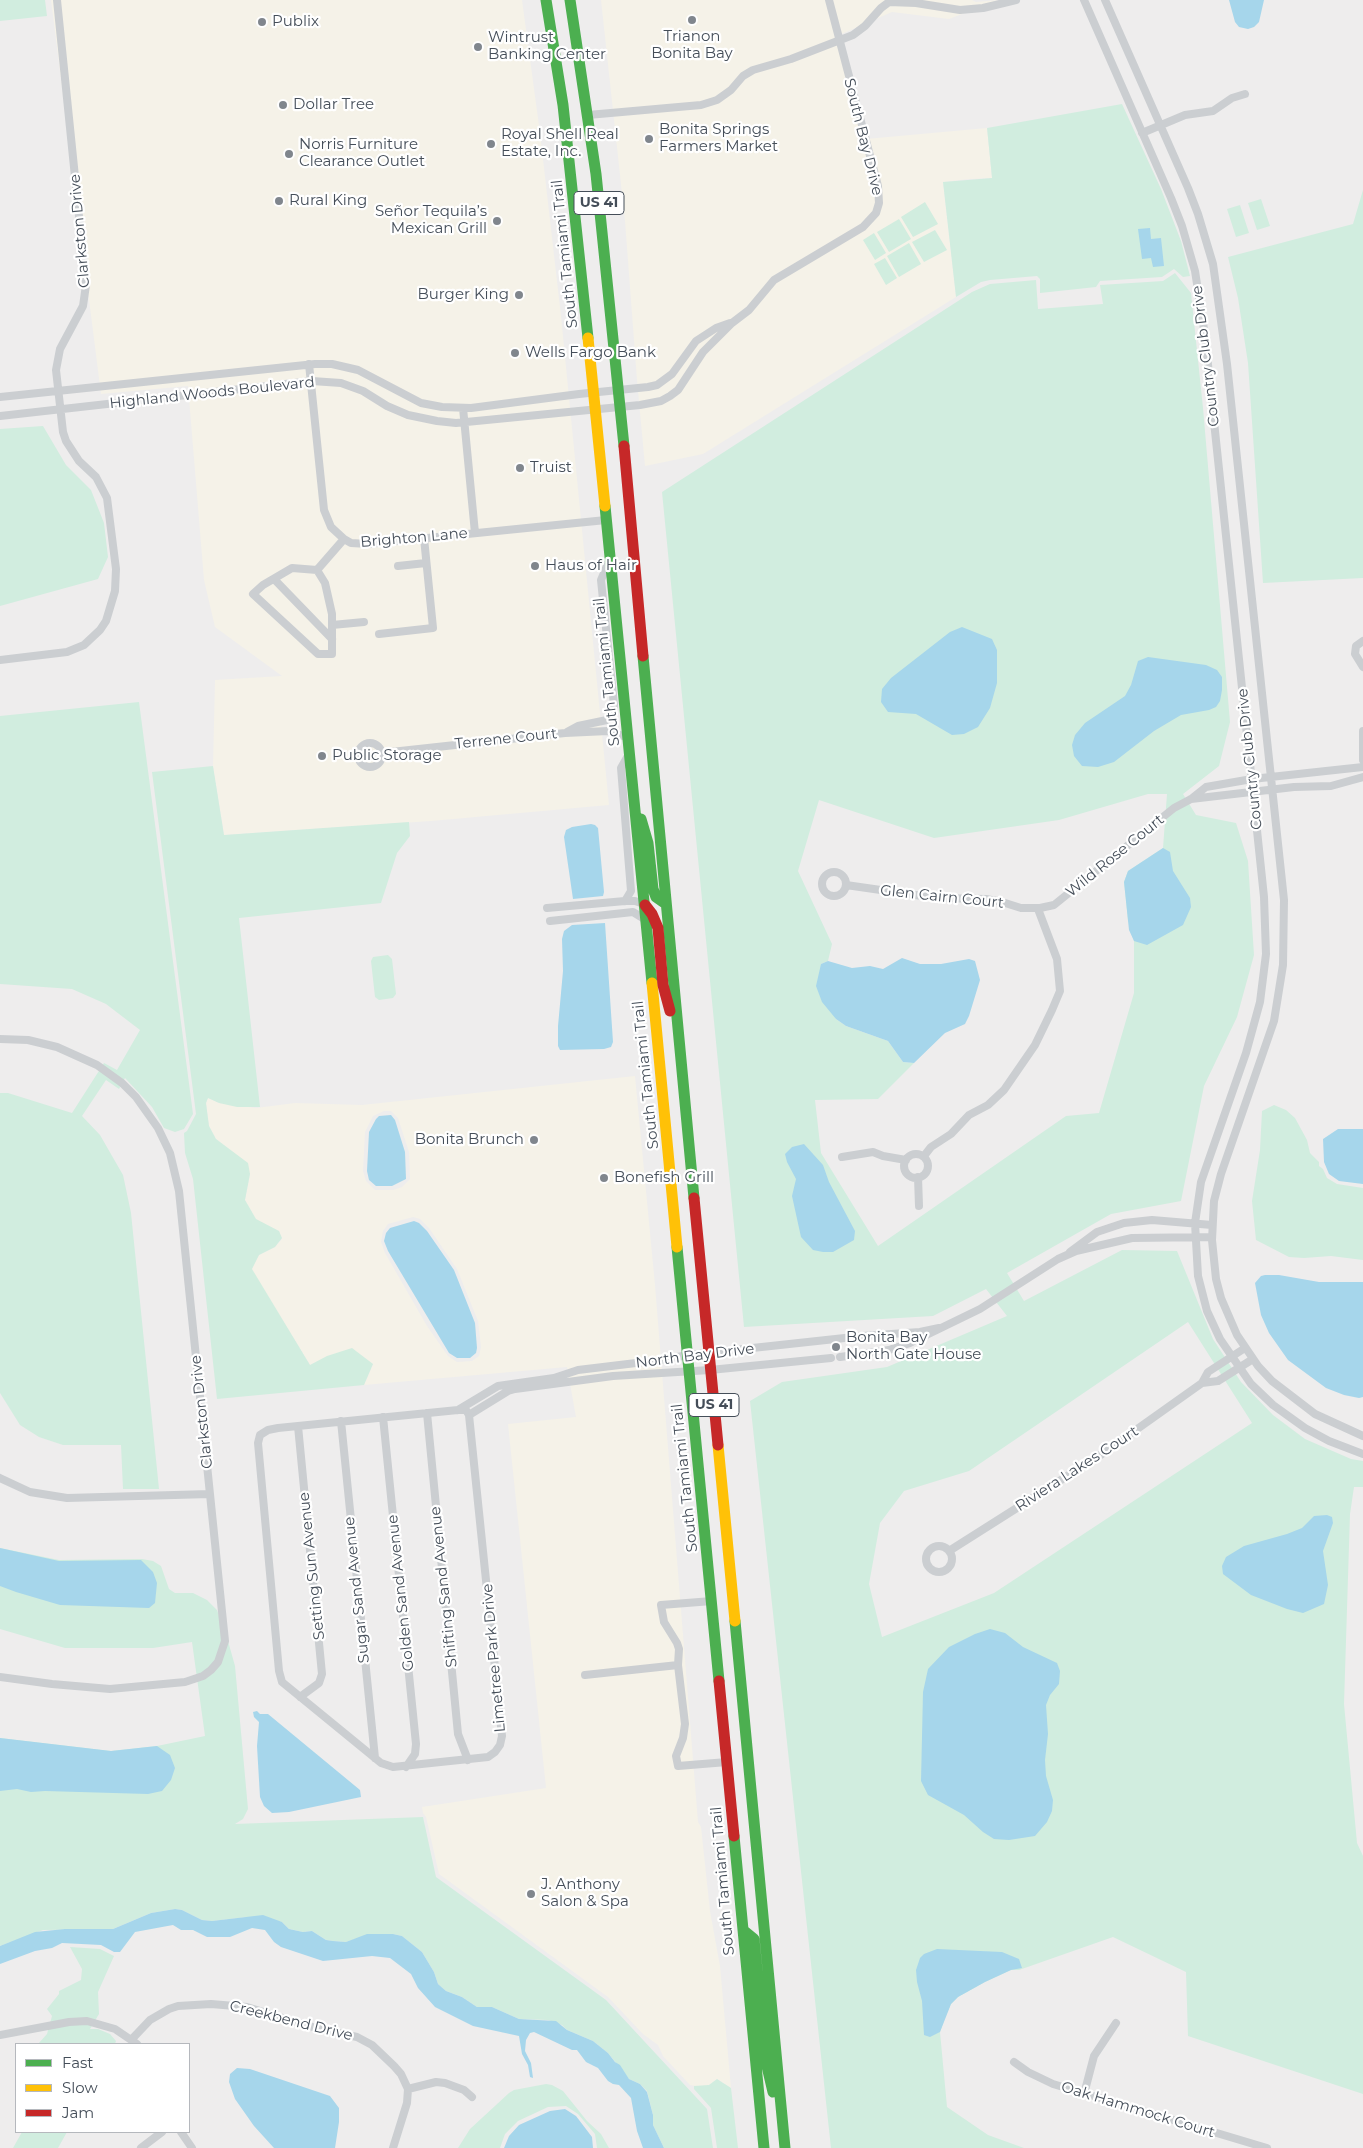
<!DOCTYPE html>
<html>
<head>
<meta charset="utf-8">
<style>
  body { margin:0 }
  #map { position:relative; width:1363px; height:2148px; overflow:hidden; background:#eeeded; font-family:Montserrat,sans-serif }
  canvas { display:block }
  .legend { position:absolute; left:15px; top:2043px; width:175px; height:90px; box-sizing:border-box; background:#fff; border:1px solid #b5b8bd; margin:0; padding:6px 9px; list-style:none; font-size:15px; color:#454e59 }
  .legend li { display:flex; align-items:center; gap:10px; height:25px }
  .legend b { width:25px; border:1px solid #b5b8bd }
</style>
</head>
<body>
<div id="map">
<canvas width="1363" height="2148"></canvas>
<ul class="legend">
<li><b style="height:6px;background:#4caf50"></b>Fast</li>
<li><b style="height:6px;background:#ffc107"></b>Slow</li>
<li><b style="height:6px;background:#c62828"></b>Jam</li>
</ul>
</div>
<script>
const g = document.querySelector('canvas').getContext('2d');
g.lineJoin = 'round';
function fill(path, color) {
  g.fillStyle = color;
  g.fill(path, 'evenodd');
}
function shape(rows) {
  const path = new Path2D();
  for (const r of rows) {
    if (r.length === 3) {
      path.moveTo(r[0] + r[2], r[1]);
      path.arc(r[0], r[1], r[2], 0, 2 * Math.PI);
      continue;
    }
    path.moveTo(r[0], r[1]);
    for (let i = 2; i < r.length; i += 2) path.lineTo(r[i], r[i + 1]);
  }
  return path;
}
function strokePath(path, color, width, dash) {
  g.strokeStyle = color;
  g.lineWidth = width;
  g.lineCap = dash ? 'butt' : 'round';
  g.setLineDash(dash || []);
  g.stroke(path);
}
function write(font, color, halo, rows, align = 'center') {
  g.font = font + ' Montserrat,sans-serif';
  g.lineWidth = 4.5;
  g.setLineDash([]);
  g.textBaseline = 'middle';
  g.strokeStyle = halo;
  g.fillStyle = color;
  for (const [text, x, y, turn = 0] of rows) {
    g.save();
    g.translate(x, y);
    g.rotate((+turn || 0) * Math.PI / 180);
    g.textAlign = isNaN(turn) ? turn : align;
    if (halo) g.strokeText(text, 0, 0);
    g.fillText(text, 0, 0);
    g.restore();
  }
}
fill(shape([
  [51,0,522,0,540,133,561,316,609,805,431,821,224,835,213,766,215,680,282,676,215,627,204,580,188,386,101,394],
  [601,0,972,0,976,2,998,0,949,19,892,12,837,36,866,139,987,128,992,178,969,179,943,182,956,297,703,454,645,466,637,380,625,221],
  [635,1076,655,1285,698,1822,701,1827,710,1911,720,1966,731,2088,717,2079,709,2085,702,2087,690,2085,663,2056,658,2045,643,2034,608,1997,439,1874,426,1817,423,1813,422,1807,546,1788,508,1424,576,1417,567,1367,364,1385,373,1364,318,1361,310,1365,251,1269,259,1255,275,1247,282,1239,279,1231,256,1220,245,1200,250,1174,229,1149,216,1139,209,1126,206,1103,208,1098,219,1103,256,1108,295,1103,362,1105],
  [384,1111,391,1111,398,1118,409,1152,410,1179,402,1187,393,1190,375,1190,366,1181,363,1171,365,1132,373,1116],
  [413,1217,420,1219,429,1228,457,1269,478,1321,481,1347,479,1356,472,1361,457,1362,448,1356,427,1326,385,1253,381,1242,383,1231,388,1224]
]), '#f5f2e8');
fill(shape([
  [0,0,45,0,47,16,0,21],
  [1122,104,1161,189,1181,241,1190,276,1183,277,1174,269,1162,277,1100,281,1096,287,1040,293,1040,279,1037,276,990,280,981,282,956,297,943,182,992,178,987,128],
  [1363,190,1363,578,1263,583,1248,363,1238,298,1228,257,1353,224],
  [1261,199,1270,226,1257,230,1248,203],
  [925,202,938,224,913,237,901,217],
  [1240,205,1249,233,1236,237,1227,209],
  [899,219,911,239,889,252,877,232],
  [935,230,947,250,924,262,912,242],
  [874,233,886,253,875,260,863,240],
  [909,243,921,264,899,277,887,256],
  [885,258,897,278,886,285,874,264],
  [1175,273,1191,293,1203,408,1230,722,1219,766,1183,794,1196,815,1236,823,1248,861,1254,955,1237,1017,1204,1086,1181,1201,1111,1214,1007,1273,1024,1301,1122,1250,1177,1251,1213,1339,1241,1382,1273,1415,1305,1439,1351,1459,1363,1461,1363,1487,1354,1487,1350,1514,1344,1704,1357,1843,1363,1856,1363,2094,1188,2036,1186,1972,1113,1937,1019,1970,1011,1970,985,1982,958,1997,951,2004,945,2018,940,2032,947,2107,988,2135,1024,2148,831,2148,750,1401,782,1382,887,1367,1007,1316,986,1289,933,1316,744,1327,662,492,972,292,990,284,1036,280,1038,309,1103,304,1100,285,1163,281],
  [1148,794,1167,794,1163,848,1128,871,1124,882,1128,921,1134,941,1134,993,1099,1113,1066,1116,878,1246,821,1153,815,1100,878,1099,914,1063,903,1062,888,1041,846,1026,836,1019,821,964,828,961,832,944,798,871,819,800,934,838,1059,820],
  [1188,1322,1252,1423,994,1593,882,1637,869,1584,880,1523,904,1491,969,1471],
  [43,426,66,465,91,490,104,523,108,557,98,579,0,606,0,429],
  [139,702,193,1114,184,1129,175,1132,164,1128,152,1107,125,1078,119,1089,106,1080,82,1116,100,1135,123,1175,131,1213,159,1489,123,1489,121,1445,63,1445,39,1437,20,1425,0,1393,0,1093,8,1093,72,1113,104,1063,117,1070,140,1030,106,1004,72,989,0,984,0,716],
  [213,766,224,835,409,822,410,836,397,853,381,903,239,918,260,1107,237,1107,219,1103,208,1098,206,1103,209,1126,216,1139,248,1163,250,1174,245,1200,256,1219,279,1231,282,1238,275,1247,259,1255,252,1269,310,1365,327,1356,352,1348,373,1364,364,1385,217,1399,193,1179,185,1153,184,1133,187,1131,196,1114,152,772],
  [388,955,392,959,396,994,393,998,379,1000,375,997,371,961,373,957],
  [1274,1105,1286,1110,1295,1118,1307,1140,1310,1153,1319,1162,1319,1166,1323,1169,1327,1178,1337,1184,1363,1188,1363,1260,1331,1256,1304,1258,1289,1257,1256,1240,1252,1201,1260,1150,1262,1111],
  [0,1548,59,1560,142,1559,153,1561,161,1566,169,1589,175,1593,193,1593,207,1600,217,1610,228,1641,235,1666,248,1809,243,1819,235,1824,423,1817,436,1877,606,2000,707,2109,713,2148,664,2148,653,2125,653,2115,647,2091,640,2084,629,2079,608,2053,593,2041,567,2030,562,2025,548,2020,519,2019,492,2007,477,2007,462,1997,446,1991,438,1984,434,1972,422,1952,402,1936,393,1934,373,1934,346,1942,333,1941,326,1940,312,1931,303,1932,289,1929,282,1922,247,1917,212,1921,202,1920,182,1910,175,1909,151,1913,113,1929,43,1930,0,1946,0,1738,111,1751,157,1746,205,1736,192,1642,153,1648,65,1648,0,1629],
  [70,1947,100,1949,114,1956,98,1992,99,2014,90,2029,98,2029,110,2034,116,2041,115,2044,38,2044,47,2034,52,2016,47,2009,59,1994,59,1991,81,1980,82,1969],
  [717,2079,731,2088,738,2148,717,2148,711,2108,694,2089,694,2086,709,2085],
  [546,2084,552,2085,563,2091,587,2121,601,2134,609,2148,597,2148,595,2134,578,2114,566,2106,548,2107,518,2121,505,2134,500,2148,458,2148,470,2129,509,2093,514,2090],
  [22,2132,67,2132,58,2148,13,2148]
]), '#d1eddf');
fill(shape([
  [1229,0,1264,0,1259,22,1254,27,1248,29,1239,27,1235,22],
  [1150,228,1151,239,1161,238,1164,266,1153,267,1151,258,1142,259,1138,229],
  [962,627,992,639,997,650,997,683,990,708,978,727,964,734,952,735,916,714,888,712,881,702,882,689,891,678,950,632],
  [1148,657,1206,665,1217,670,1222,677,1222,690,1220,701,1216,707,1209,710,1181,715,1154,731,1114,762,1098,767,1082,766,1074,756,1072,745,1075,735,1085,723,1125,696,1131,685,1138,661],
  [591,824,595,825,598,828,604,892,603,896,573,899,564,837,566,830,572,827],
  [1163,848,1170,852,1173,871,1190,898,1191,907,1183,925,1147,945,1134,941,1129,930,1124,882,1128,871],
  [605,923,613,1042,611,1047,604,1049,560,1050,558,1046,558,1026,563,971,562,939,564,931,572,925],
  [902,958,920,964,941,964,969,959,975,961,980,980,969,1016,965,1024,945,1033,914,1063,903,1062,888,1041,846,1026,836,1019,822,1002,816,986,821,964,828,961,852,968,870,966,883,969],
  [391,1115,395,1120,405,1152,406,1179,392,1186,376,1186,369,1180,367,1171,369,1132,376,1119,379,1116],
  [1338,1129,1363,1129,1363,1184,1339,1181,1329,1174,1324,1162,1323,1139],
  [804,1144,823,1165,829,1182,855,1231,854,1240,833,1252,823,1252,813,1250,801,1237,792,1196,796,1179,787,1162,785,1154,792,1147],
  [414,1221,419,1223,427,1231,454,1270,475,1323,477,1348,476,1353,470,1358,457,1358,449,1353,388,1251,384,1241,386,1233,390,1228],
  [1265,1275,1279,1275,1319,1282,1363,1282,1363,1397,1359,1398,1344,1395,1326,1388,1288,1360,1269,1333,1261,1315,1255,1283,1261,1276],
  [1327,1515,1332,1517,1333,1523,1323,1551,1328,1585,1324,1604,1303,1613,1287,1609,1251,1595,1223,1574,1222,1566,1226,1557,1244,1546,1287,1534,1302,1528,1314,1516],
  [0,1548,59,1561,141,1560,153,1572,157,1583,155,1603,149,1608,60,1605,16,1592,0,1586],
  [990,1629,1005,1633,1023,1647,1057,1663,1060,1671,1059,1684,1050,1695,1046,1705,1048,1734,1045,1760,1046,1776,1053,1800,1052,1811,1047,1822,1035,1836,1009,1840,994,1839,983,1832,964,1815,928,1795,921,1781,923,1692,928,1669,949,1647,975,1634],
  [257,1711,260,1714,268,1714,360,1790,361,1797,289,1812,272,1813,264,1806,260,1797,257,1746,259,1722,254,1717,253,1712],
  [0,1738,111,1751,157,1746,170,1755,175,1768,171,1780,162,1791,148,1794,45,1791,31,1792,17,1789,0,1791],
  [175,1909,182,1910,202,1920,212,1921,263,1915,282,1922,289,1929,303,1932,312,1931,326,1940,333,1941,346,1942,367,1934,393,1934,402,1936,422,1952,434,1972,438,1984,446,1991,462,1997,477,2007,492,2007,519,2019,556,2021,567,2030,593,2041,608,2053,615,2062,620,2065,629,2079,640,2084,647,2092,653,2115,653,2125,664,2148,643,2148,637,2131,631,2098,619,2085,613,2084,608,2081,598,2068,586,2062,577,2050,572,2050,534,2032,530,2033,526,2040,525,2051,531,2063,533,2078,530,2077,528,2065,522,2054,519,2036,473,2026,435,2007,418,1988,411,1974,390,1958,372,1956,323,1961,281,1947,274,1942,265,1930,252,1928,230,1937,207,1937,193,1930,181,1930,173,1925,135,1932,120,1952,114,1952,101,1945,62,1943,52,1948,35,1951,0,1964,0,1946,35,1932,65,1929,113,1929,151,1913],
  [937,1949,1002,1952,1019,1959,1022,1968,1011,1970,985,1982,958,1997,951,2004,940,2032,930,2037,924,2035,922,2001,917,1982,916,1970,920,1958,924,1954],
  [237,2068,250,2069,330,2096,339,2108,339,2122,335,2148,274,2148,254,2126,235,2099,229,2082,230,2074],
  [565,2109,576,2116,592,2137,593,2148,504,2148,509,2136,519,2125,550,2111]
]), '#a6d6eb');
strokePath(shape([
  [1084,0,1171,198,1182,226,1195,271,1205,336,1264,897,1266,954,1260,1002,1246,1053,1201,1182,1195,1223,1198,1276,1207,1311,1220,1339,1251,1384,1273,1405,1305,1428,1329,1441,1363,1454],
  [1105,0,1188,188,1198,214,1213,264,1227,364,1284,900,1283,965,1274,1021,1221,1174,1214,1201,1212,1240,1216,1279,1221,1298,1237,1335,1258,1366,1272,1381,1315,1414,1363,1436],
  [588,115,701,105,717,100,731,90,743,76,753,70,791,59,853,35,865,26,881,8,889,2,916,3,960,10,983,8,1016,0],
  [1142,133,1185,115,1213,111,1232,98,1245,94],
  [309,364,324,510,331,527,344,539,351,543,368,544,606,520],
  [0,397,315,364,332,364,358,370,421,403,442,407,471,408,579,394,648,387,657,385,672,374,696,341,716,328,730,323],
  [463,408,475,533],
  [0,416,312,381,341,383,363,391,387,406,408,415,437,421,456,423,640,405,661,401,670,396,678,390,703,352,732,323,749,310,774,280,863,227,876,213,879,203,878,186,829,0],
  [398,566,426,563],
  [317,570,325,583,332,614,332,654,318,654,253,594,263,585,292,568,317,570,344,539],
  [274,579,332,639],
  [332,625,364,622],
  [379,634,433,628,424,538],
  [1363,641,1356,646,1355,654,1363,667],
  [0,660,67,652,84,645,100,630,106,621,115,591,116,569,107,498,96,477,79,461,66,441,63,432,56,370,60,349,83,306,86,285,57,0],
  [1363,731,1363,760],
  [567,732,578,726,607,720,613,711,614,705,601,580,609,561],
  [370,755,12],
  [382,753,565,733,608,731,629,738],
  [1191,799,1294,787,1331,786,1363,777],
  [834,884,12],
  [846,885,936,898,986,899,1002,902,1021,908,1040,908,1054,905,1174,808,1191,799,1206,787,1252,779,1363,767],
  [625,901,631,891,621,768,629,754],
  [547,908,625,901,635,901,644,904],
  [550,921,633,912,646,920],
  [0,1039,28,1040,57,1047,97,1065,122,1083,136,1097,158,1128,170,1153,179,1191,225,1641,218,1662,211,1670,203,1676,185,1682,110,1689,52,1684,0,1677],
  [916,1166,12],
  [924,1156,931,1147,951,1134,969,1115,988,1105,1004,1090,1035,1045,1052,1010,1060,991,1057,959,1038,909],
  [842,1157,873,1152,883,1156,906,1160],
  [918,1177,919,1206],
  [1070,1252,1097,1232,1124,1223,1152,1220,1212,1225],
  [840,1357,889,1350,910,1343,980,1309,1058,1259,1076,1251,1132,1238,1212,1237],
  [1202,1383,1218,1381,1253,1359],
  [458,1410,466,1410,469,1415,502,1736,500,1745,495,1752,488,1757,393,1767,381,1763,282,1682,279,1671,258,1443,260,1435,268,1430,278,1428,458,1410],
  [458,1410,498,1386,554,1378,578,1370,661,1360,688,1355,863,1336,920,1332,939,1328],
  [427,1413,458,1734,468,1760],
  [469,1415,508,1391,515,1389,613,1376,710,1370,831,1358],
  [383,1417,416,1744,415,1754,406,1767],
  [341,1421,375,1758],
  [298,1426,322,1674,319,1683,300,1697],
  [0,1478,30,1492,67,1498,210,1494],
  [939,1559,13],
  [949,1551,1102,1454,1202,1383,1208,1372,1245,1348],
  [712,1601,661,1605,664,1622,677,1643,679,1649,678,1665,685,1724,683,1738,676,1756,678,1766,727,1762],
  [585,1675,678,1665],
  [0,2035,69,2022,87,2021,115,2029,137,2044],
  [132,2039,150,2020,169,2009,178,2006,211,2004,247,2007,316,2028,357,2037,372,2045,394,2066,401,2074,408,2089,407,2103,393,2148],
  [1014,2062,1028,2072,1053,2084,1267,2148],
  [408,2089,436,2082,445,2083,464,2090,472,2097],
  [1084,2094,1094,2056,1116,2023],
  [181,2132,192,2148],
  [141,2148,162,2132]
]), '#cbced1', 8);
strokePath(shape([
  [546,0,563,105,588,338],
  [570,0,596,174,624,446],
  [605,506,652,983],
  [643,656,694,1198],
  [641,819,648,843,653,889,656,897,666,904],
  [677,1247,719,1681],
  [735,1621,785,2148],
  [734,1836,764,2148],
  [743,1930,754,1939,766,2062,773,2092]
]), '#4caf50', 11);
strokePath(shape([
  [588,338,605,506],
  [652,983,677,1247],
  [718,1445,735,1621]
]), '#ffc107', 11);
strokePath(shape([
  [624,446,643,656],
  [645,905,652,914,658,928,663,985,670,1011],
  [694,1198,718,1445],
  [719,1681,734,1836]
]), '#c62828', 11);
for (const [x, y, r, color] of [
  [692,20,5,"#80868d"],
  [262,22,5,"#80868d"],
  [478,47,5,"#80868d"],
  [283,105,5,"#80868d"],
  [649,139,5,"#80868d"],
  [491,144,5,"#80868d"],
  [289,154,5,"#80868d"],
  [279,201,5,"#80868d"],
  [497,221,5,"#80868d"],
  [519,295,5,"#80868d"],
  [515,353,5,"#80868d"],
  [520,468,5,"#80868d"],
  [535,566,5,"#80868d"],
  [322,756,5,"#80868d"],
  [534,1140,5,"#80868d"],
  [604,1178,5,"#80868d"],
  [836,1347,5,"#80868d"],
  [531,1894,5,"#80868d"]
]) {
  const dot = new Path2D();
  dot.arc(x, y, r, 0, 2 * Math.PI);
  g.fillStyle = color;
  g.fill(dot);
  strokePath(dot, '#fff', 2);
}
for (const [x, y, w] of [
  [599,203,50],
  [714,1405,50]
]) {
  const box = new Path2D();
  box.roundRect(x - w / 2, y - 11.5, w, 23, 4);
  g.fillStyle = '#fff';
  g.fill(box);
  strokePath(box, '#454e59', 1);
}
write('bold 14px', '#454e59', null, [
  ["US 41",599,203],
  ["US 41",714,1405]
]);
write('15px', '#454e59', '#fff', [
  ["Publix",272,22],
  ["Trianon",692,37,"center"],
  ["Bonita Bay",692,54,"center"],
  ["Wintrust",488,38],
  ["Banking Center",488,55],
  ["Dollar Tree",293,105],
  ["Bonita Springs",659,130],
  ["Farmers Market",659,147],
  ["Royal Shell Real",501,135],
  ["Estate, Inc.",501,152],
  ["Norris Furniture",299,145],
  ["Clearance Outlet",299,162],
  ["Rural King",289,201],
  ["Señor Tequila’s",487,212,"right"],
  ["Mexican Grill",487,229,"right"],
  ["Burger King",509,295,"right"],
  ["Wells Fargo Bank",525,353],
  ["Truist",530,468],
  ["Haus of Hair",545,566],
  ["Public Storage",332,756],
  ["Bonita Brunch",524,1140,"right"],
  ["Bonefish Grill",614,1178],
  ["Bonita Bay",846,1338],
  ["North Gate House",846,1355],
  ["J. Anthony",541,1885],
  ["Salon & Spa",541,1902]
], 'left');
write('15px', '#454e59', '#fff', [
  ["South Bay Drive",863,137,76],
  ["Clarkston Drive",80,231,-95],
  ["South Tamiami Trail",565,254,-96],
  ["Country Club Drive",1206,356,-97],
  ["Highland Woods Boulevard",212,393,-6],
  ["Brighton Lane",414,538,-5],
  ["South Tamiami Trail",607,672,-96],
  ["Terrene Court",506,739,-6],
  ["Country Club Drive",1250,759,-96],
  ["Wild Rose Court",1115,856,-39],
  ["Glen Cairn Court",942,897,6],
  ["South Tamiami Trail",646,1075,-96],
  ["North Bay Drive",695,1356,-7],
  ["Clarkston Drive",202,1412,-96],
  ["Riviera Lakes Court",1077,1469,-33],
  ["South Tamiami Trail",685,1478,-96],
  ["Setting Sun Avenue",312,1566,-96],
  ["Shifting Sand Avenue",444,1587,-96],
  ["Sugar Sand Avenue",357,1590,-96],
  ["Golden Sand Avenue",401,1593,-96],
  ["Limetree Park Drive",494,1658,-95],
  ["South Tamiami Trail",723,1881,-95],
  ["Creekbend Drive",291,2021,14],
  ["Oak Hammock Court",1138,2110,17]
]);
</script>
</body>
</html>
